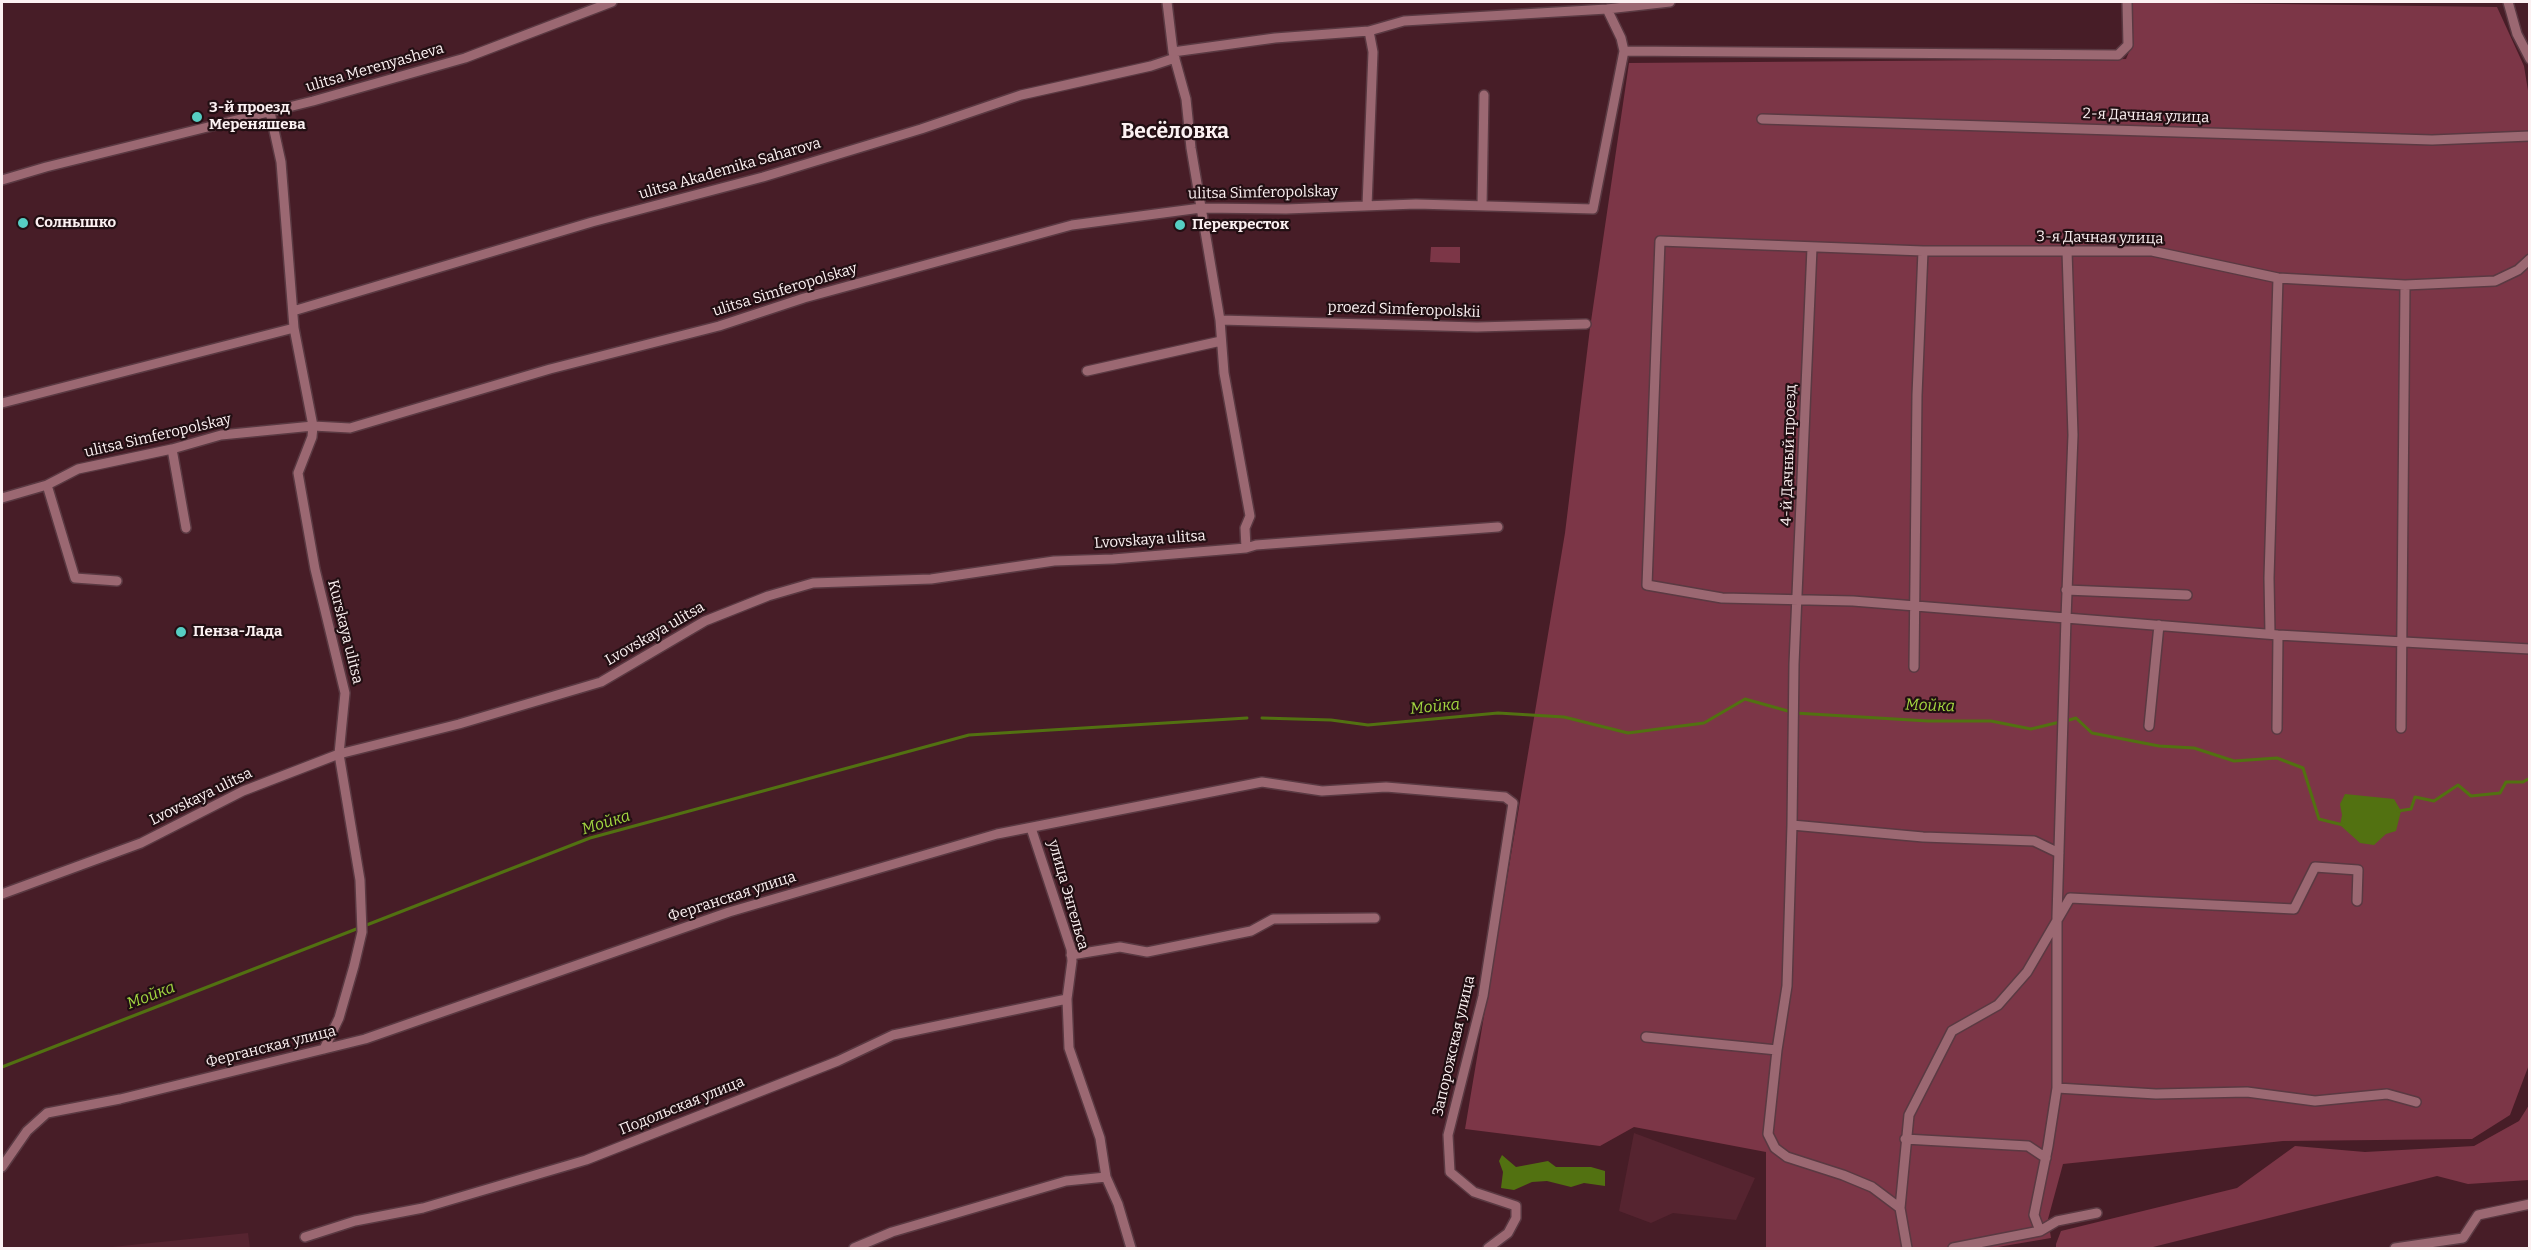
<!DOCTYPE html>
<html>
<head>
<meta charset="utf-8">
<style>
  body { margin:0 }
  #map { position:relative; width:2531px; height:1250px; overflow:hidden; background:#471d27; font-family:Bitter,serif }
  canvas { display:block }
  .frame { position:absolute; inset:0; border:3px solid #fcf1f2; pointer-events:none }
</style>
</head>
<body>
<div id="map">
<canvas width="2531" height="1250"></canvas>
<div class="frame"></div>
</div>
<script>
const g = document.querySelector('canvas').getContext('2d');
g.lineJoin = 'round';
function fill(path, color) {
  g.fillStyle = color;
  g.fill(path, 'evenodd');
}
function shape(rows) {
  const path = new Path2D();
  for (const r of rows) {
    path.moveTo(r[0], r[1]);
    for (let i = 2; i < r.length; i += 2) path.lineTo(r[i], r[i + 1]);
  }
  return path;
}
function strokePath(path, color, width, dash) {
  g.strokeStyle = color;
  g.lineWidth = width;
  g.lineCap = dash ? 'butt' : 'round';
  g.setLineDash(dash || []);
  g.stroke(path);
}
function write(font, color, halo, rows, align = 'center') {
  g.font = font + ' Bitter,serif';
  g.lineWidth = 4.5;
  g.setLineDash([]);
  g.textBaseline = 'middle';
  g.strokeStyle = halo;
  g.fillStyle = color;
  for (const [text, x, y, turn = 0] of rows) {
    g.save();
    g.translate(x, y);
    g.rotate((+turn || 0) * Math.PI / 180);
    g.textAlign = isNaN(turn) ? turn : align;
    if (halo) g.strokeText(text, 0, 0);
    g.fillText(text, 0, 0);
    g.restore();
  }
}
fill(shape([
  [1634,1133,1755,1178,1736,1220,1673,1213,1651,1223,1619,1211],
  [248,1233,250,1248,101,1248,102,1248]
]), '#562430');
fill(shape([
  [2133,2,2497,7,2524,66,2530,103,2530,1062,2510,1115,2472,1139,2283,1141,2063,1164,2048,1219,2051,1238,1992,1248,1766,1248,1766,1152,1634,1127,1600,1146,1465,1129,1565,533,1590,328,1629,63,2126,59,2132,45],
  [1431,247,1460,247,1460,263,1430,262],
  [2529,1105,2529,1180,2468,1184,2437,1176,2149,1248,2056,1248,2056,1244,2061,1231,2237,1188,2295,1146,2365,1152,2474,1146,2519,1121]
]), '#7c3647');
fill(shape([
  [2345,794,2394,799,2401,811,2396,831,2386,834,2374,845,2360,843,2340,825,2342,815,2340,804],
  [1502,1155,1516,1167,1548,1161,1556,1167,1591,1167,1605,1171,1605,1186,1584,1183,1571,1187,1547,1181,1532,1182,1514,1190,1501,1188,1503,1172,1499,1161]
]), '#527111');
strokePath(shape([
  [1262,718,1331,720,1368,725,1498,713,1564,717,1628,733,1704,723,1745,699,1795,713,1928,721,1991,721,2031,729,2060,722],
  [2066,721,2076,718,2092,733,2159,746,2194,748,2234,761,2277,758,2303,768,2319,819,2343,825],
  [2398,811,2411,809,2415,797,2434,801,2458,785,2471,796,2500,793,2506,782,2523,782,2530,778],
  [2,1067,590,838,969,735,1247,718]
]), '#527111', 3);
const street = shape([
  [1167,2,1173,52,1186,99,1191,148,1220,320,1224,373,1250,516,1245,528,1246,548],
  [2508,2,2517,34,2530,59],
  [1624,51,2118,55,2128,45,2127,2],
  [1173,52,1275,38,1369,31,1404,21,1607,9,1670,2],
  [270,112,281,162,294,328,313,426,312,437,298,473,315,569,345,693,339,754,360,880,362,932,354,966,339,1018,324,1049],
  [1762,119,2432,140,2530,136],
  [2,180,46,167,313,101,465,58,612,2],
  [1367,206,1373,52,1369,31],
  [1482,206,1484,95],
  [2067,251,2073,435,2066,618,2278,635,2530,649],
  [293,311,592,222,763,177,921,129,1021,95,1151,66,1175,58],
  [1220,320,1477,327,1586,324],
  [1087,371,1221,341],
  [2,403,294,328],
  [172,449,186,528],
  [47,485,75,578,117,581],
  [2,498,47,485,78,469,172,449,221,435,313,426,350,428,550,369,719,326,804,298,1072,225,1201,208,1286,209,1416,204,1593,209,1624,51,1621,38,1607,9],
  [2066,590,2187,595],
  [2270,634,2269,578,2278,278],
  [1914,667,1917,395,1923,251],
  [2149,726,2159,625],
  [2401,728,2405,285],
  [2277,729,2278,635],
  [1792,825,1794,664,1812,248],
  [1031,828,1071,949,1072,961,1067,999,1069,1048,1100,1138,1106,1177,1118,1204,1131,1248],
  [2,894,141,843,243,791,339,754,459,724,601,682,705,621,768,596,813,583,931,579,1054,561,1113,559,1246,548,1256,545,1498,527],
  [1071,955,1120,947,1147,952,1251,931,1273,919,1375,918],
  [1646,1037,1777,1050,1768,1134,1775,1148,1787,1157,1843,1175,1872,1187,1900,1208],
  [1777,1050,1787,986,1792,825,1923,837,2034,841,2059,853],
  [2057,1088,2156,1094,2247,1092,2315,1101,2387,1094,2416,1102],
  [1905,1139,2028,1146,2046,1158],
  [2,1167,27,1131,47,1113,120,1099,365,1039,729,912,997,834,1262,782,1322,791,1386,787,1505,797,1513,803,1483,996,1448,1135,1450,1172,1474,1192,1516,1206,1516,1218,1508,1233,1488,1248],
  [2040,1231,2034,1215,2048,1146,2057,1088,2057,916,2066,618,1853,601,1722,598,1647,585,1660,241,1923,251,2152,251,2278,278,2405,285,2495,281,2518,270,2530,259],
  [305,1237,355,1221,423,1208,586,1160,838,1061,893,1035,1067,999],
  [854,1248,892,1232,1066,1181,1106,1177],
  [1907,1248,1900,1208,1909,1115,1952,1031,1998,1005,2027,972,2070,898,2294,909,2315,867,2358,870,2357,901],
  [1953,1248,2040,1231,2057,1221,2097,1213],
  [2395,1248,2463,1238,2478,1215,2530,1204]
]);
strokePath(street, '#5a3942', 12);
strokePath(street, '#9b6872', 9);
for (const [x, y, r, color] of [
  [197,117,6,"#56cec3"],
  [23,223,6,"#56cec3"],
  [1180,225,6,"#56cec3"],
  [181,632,6,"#56cec3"]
]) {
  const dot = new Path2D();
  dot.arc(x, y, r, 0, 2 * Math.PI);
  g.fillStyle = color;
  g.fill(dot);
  strokePath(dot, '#220f13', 2);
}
write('15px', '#fcf1f2', '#220f13', [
  ["ulitsa Merenyasheva",375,68,-16],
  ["2-я Дачная улица",2146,116,2],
  ["ulitsa Akademika Saharova",730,169,-16],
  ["ulitsa Simferopolskay",1263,193,-1],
  ["3-я Дачная улица",2100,238,1],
  ["ulitsa Simferopolskay",785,290,-17],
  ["proezd Simferopolskii",1404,310,2],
  ["ulitsa Simferopolskay",158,436,-13],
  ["4-й Дачный проезд",1789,455,-88],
  ["Lvovskaya ulitsa",1150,540,-4],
  ["Kurskaya ulitsa",345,632,76],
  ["Lvovskaya ulitsa",655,634,-30],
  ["Lvovskaya ulitsa",201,797,-26],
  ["улица Энгельса",1068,895,74],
  ["Ферганская улица",732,897,-18],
  ["Запорожская улица",1454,1046,-77],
  ["Ферганская улица",271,1047,-14],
  ["Подольская улица",682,1106,-22]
]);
write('bold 15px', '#fcf1f2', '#220f13', [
  ["3-й проезд",209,108],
  ["Мереняшева",209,125],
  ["Солнышко",35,223],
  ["Перекресток",1192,225],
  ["Пенза-Лада",193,632]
], 'left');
write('italic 16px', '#a2d640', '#220f13', [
  ["Мойка",1930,706,2],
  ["Мойка",1435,707,-5],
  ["Мойка",606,823,-17],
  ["Мойка",151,996,-21]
]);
write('bold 21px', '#fcf1f2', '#220f13', [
  ["Весёловка",1175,132]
]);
</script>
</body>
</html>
